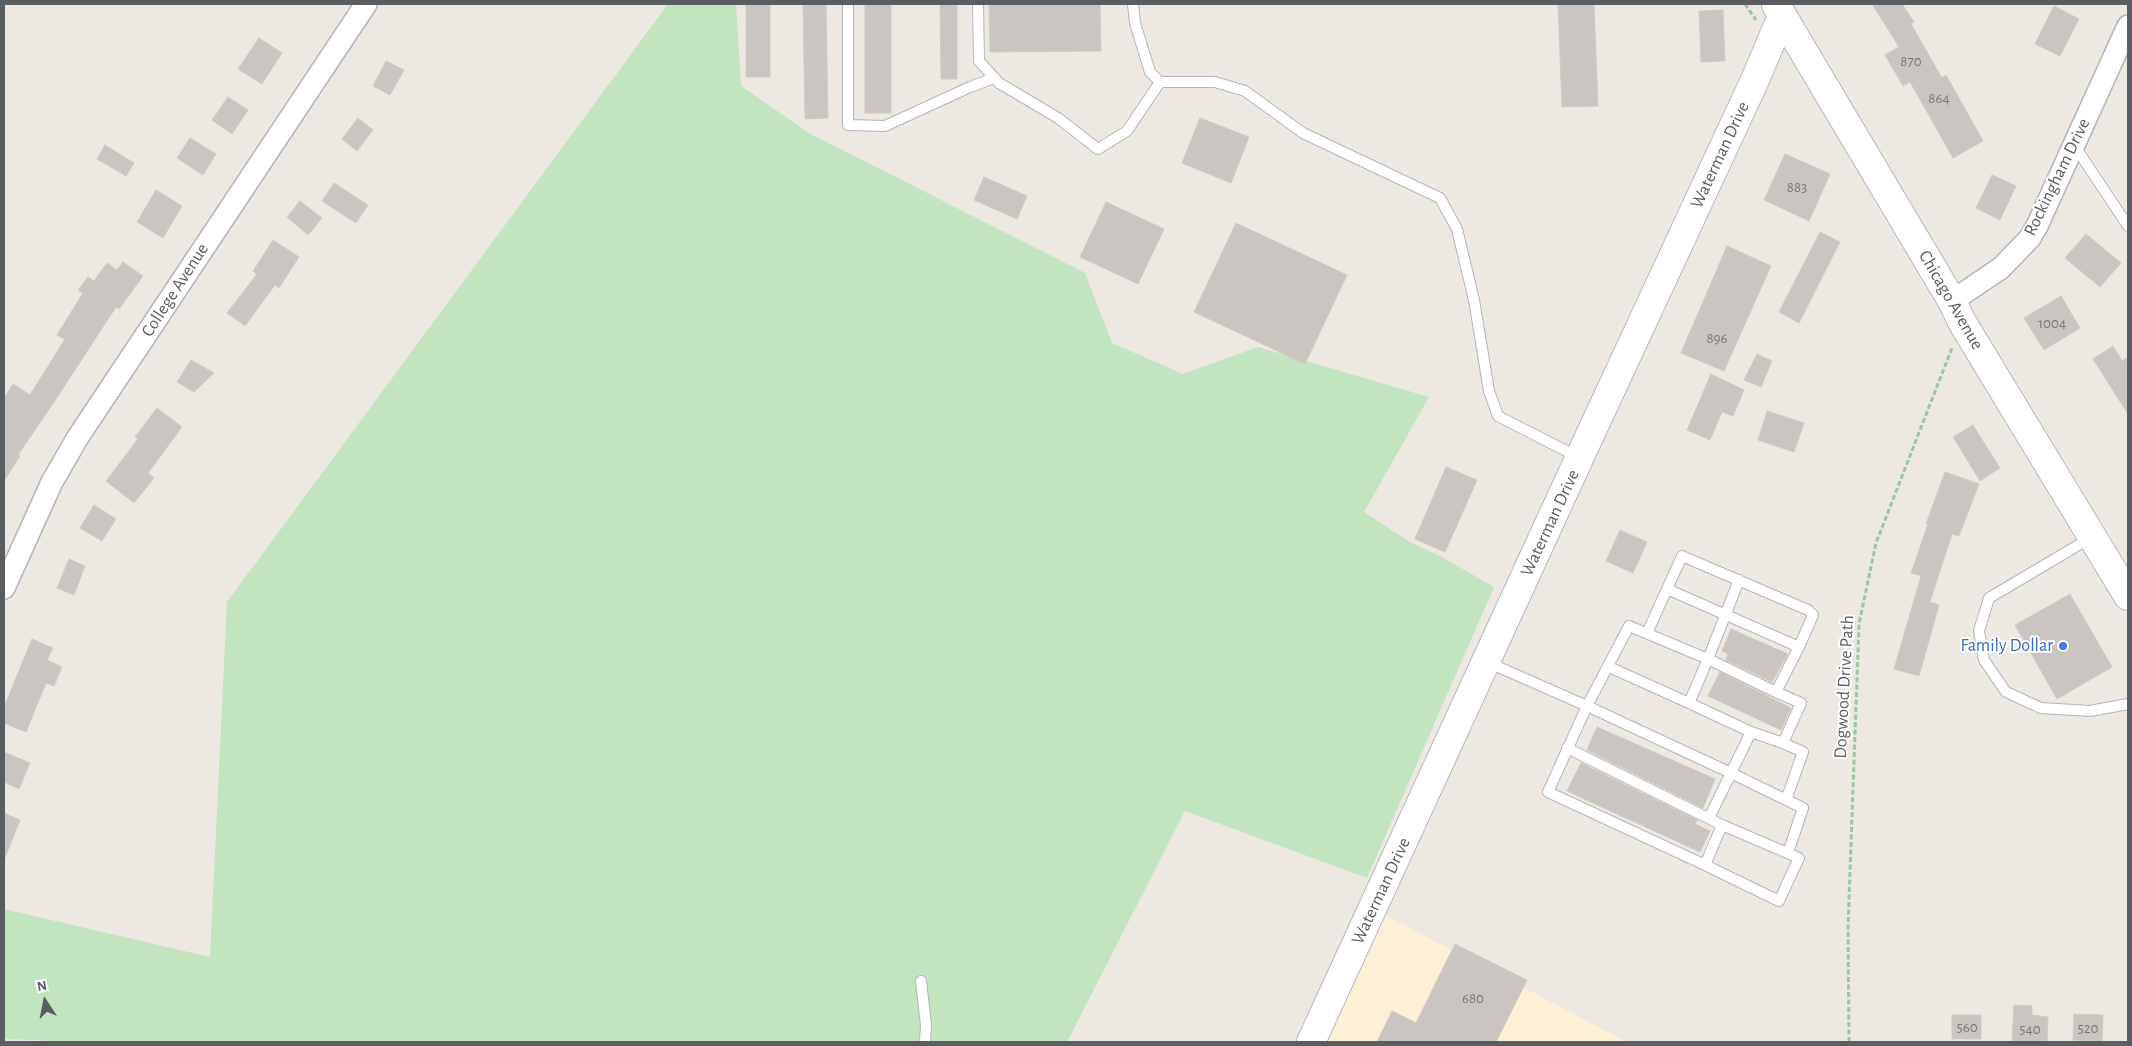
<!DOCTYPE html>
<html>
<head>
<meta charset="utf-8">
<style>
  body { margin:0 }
  #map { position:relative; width:2132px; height:1046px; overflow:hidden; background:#ede9e2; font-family:"Alegreya Sans",sans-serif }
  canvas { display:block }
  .frame { position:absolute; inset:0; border:5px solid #5a5e62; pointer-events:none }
  .north { position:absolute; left:20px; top:976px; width:50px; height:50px; -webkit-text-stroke:4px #fff; paint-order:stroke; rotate:349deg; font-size:14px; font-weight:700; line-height:20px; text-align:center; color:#5a5e62 }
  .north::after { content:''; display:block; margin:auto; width:18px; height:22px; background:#5a5e62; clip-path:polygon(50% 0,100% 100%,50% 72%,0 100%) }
</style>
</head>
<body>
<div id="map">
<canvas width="2132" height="1046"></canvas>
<div class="frame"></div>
<div class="north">N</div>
</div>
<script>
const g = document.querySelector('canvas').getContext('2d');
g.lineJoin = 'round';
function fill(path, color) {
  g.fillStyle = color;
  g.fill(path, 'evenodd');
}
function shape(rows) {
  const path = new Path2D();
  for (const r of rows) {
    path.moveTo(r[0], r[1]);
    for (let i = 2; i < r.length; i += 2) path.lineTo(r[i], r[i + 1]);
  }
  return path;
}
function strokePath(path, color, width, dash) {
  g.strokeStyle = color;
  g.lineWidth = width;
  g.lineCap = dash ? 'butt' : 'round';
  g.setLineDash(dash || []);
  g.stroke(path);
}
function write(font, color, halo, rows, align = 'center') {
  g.font = font + ' "Alegreya Sans",sans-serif';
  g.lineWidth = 4;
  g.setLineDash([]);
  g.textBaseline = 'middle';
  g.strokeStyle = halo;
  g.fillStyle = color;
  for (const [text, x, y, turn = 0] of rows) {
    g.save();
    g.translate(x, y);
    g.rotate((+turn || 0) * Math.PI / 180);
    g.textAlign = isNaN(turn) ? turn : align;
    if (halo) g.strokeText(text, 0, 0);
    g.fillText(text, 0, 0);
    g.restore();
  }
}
fill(shape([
  [1383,914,1627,1042,1325,1042]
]), '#fdf0d6');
fill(shape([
  [668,4,736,4,741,86,809,133,1085,273,1112,343,1183,374,1258,347,1429,397,1364,512,1410,542,1440,556,1494,587,1367,878,1185,811,1067,1042,87,1042,4,1039,4,909,210,957,227,602]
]), '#c2e4be');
const building = shape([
  [746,4,770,4,770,77,746,77,746,4],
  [803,4,826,4,828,118,805,119,803,4],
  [865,4,891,4,891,113,865,113,865,4],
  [940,4,957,4,957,79,941,79,940,4],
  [989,4,1100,4,1101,51,990,52,989,4],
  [1558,4,1594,4,1598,106,1562,107,1558,4],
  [1872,4,1902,4,1914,22,1911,24,1942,78,1946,75,1983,141,1953,158,1910,82,1903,86,1885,55,1899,47,1872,4],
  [2054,6,2079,19,2060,56,2035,44,2054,6],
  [1723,10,1725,61,1701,62,1699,11,1723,10],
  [259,38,282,53,262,84,238,69,259,38],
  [386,61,404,70,390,95,373,86,386,61],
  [228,97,248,110,232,134,212,120,228,97],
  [358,118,373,130,357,151,342,139,358,118],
  [1200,118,1249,137,1231,183,1182,163,1200,118],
  [190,138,216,154,203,175,177,158,190,138],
  [105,145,134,163,126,176,97,159,105,145],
  [1785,154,1830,174,1809,221,1764,200,1785,154],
  [1992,175,2016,186,2000,220,1976,208,1992,175],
  [984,177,1027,196,1017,219,974,200,984,177],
  [334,183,368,205,356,223,322,201,334,183],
  [156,190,182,206,163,238,137,222,156,190],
  [300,201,322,218,308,235,287,217,300,201],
  [1106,202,1164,229,1138,284,1080,257,1106,202],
  [1236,223,1347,275,1305,364,1194,312,1236,223],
  [1820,232,1840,242,1799,323,1779,312,1820,232],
  [2086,234,2121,263,2100,287,2065,258,2086,234],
  [273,240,299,257,279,288,275,285,245,326,227,313,257,274,253,271,273,240],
  [1727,246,1771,266,1724,371,1681,353,1727,246],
  [123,262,143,276,119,309,116,307,56,399,18,455,20,456,4,481,4,398,13,384,30,395,65,339,57,335,83,293,78,290,88,277,94,281,107,263,117,270,123,262],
  [2061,296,2080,328,2044,350,2024,318,2061,296],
  [2113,346,2122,361,2128,357,2128,414,2093,359,2113,346],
  [1757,354,1772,361,1761,387,1744,380,1757,354],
  [191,360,214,373,194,392,177,382,191,360],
  [1711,374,1744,390,1733,416,1722,412,1710,440,1687,430,1711,374],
  [157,408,182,427,148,473,154,478,134,503,106,481,138,439,135,437,157,408],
  [1767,411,1804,423,1794,452,1758,440,1767,411],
  [1973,425,2000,468,1980,481,1953,437,1973,425],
  [1446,467,1477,480,1445,552,1415,539,1446,467],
  [1945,472,1979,484,1959,536,1952,534,1930,602,1939,605,1919,676,1894,669,1921,576,1911,573,1928,524,1926,524,1945,472],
  [94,505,116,519,102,541,80,528,94,505],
  [1620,530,1647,542,1633,573,1606,561,1620,530],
  [69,559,85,566,74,595,57,588,69,559],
  [2070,594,2112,667,2057,699,2015,625,2070,594],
  [1731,629,1788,654,1772,682,1726,660,1728,654,1722,651,1731,629],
  [32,639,53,648,47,660,62,667,54,686,46,683,26,732,4,723,4,707,32,639],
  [1720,672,1791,708,1781,730,1708,696,1720,672],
  [1597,727,1715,779,1703,808,1587,750,1597,727],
  [4,752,30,763,19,789,4,782,4,752],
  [1581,763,1697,820,1695,824,1710,831,1700,852,1567,791,1581,763],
  [4,813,20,820,4,860,4,813],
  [1455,944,1527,980,1496,1042,1377,1042,1392,1011,1416,1023,1455,944],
  [2014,1005,2032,1006,2032,1015,2048,1017,2047,1042,2012,1041,2014,1005],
  [2074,1014,2103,1015,2102,1041,2073,1040,2074,1014],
  [1952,1015,1981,1015,1981,1039,1952,1039,1952,1015]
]);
fill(building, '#cac5c1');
strokePath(building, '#d1cac0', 1);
const lane = shape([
  [848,4,848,125,885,126,970,87,994,78],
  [978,4,979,61,999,83,1058,118,1098,149,1127,131,1160,82],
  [1133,4,1135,23,1150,72,1160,82,1215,82,1245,91,1303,133,1440,198,1457,229,1474,300,1489,391,1498,416,1578,457],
  [2074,145,2128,226],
  [2092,537,1989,598,1979,631,1984,660,2006,692,2041,708,2090,711,2128,704],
  [1739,580,1708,659,1776,692],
  [1667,589,1682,556,1808,610,1813,615,1799,647],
  [1647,633,1667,589,1799,647,1776,692,1801,703,1783,743,1751,732],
  [1487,662,1587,706,1548,792,1705,865,1722,825],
  [1609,667,1689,703,1708,659,1629,626,1587,706,1731,773,1751,732,1689,703],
  [1783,743,1803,752,1786,800],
  [1567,748,1722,825,1799,858,1779,901,1705,865],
  [1709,818,1731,773,1803,808,1788,853],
  [921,981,926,1025,925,1042]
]);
const street = shape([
  [1952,301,2001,268,2030,238,2037,226,2128,26],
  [4,588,52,482,78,437,366,4]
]);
const secondary = shape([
  [1776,5,1952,301,1962,322,2128,596],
  [1311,1042,1583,450,1754,82,1782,16]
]);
strokePath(lane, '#b2b5b9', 12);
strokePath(street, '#b2b5b9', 24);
strokePath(secondary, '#b3b7bc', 30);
strokePath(shape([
  [1745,4,1756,20],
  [1849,1042,1848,928,1859,624,1876,543,1952,348]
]), '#99c7a1', 3, [5, 2.5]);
strokePath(lane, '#fff', 10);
strokePath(street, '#fff', 21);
strokePath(secondary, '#fff', 28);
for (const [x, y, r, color] of [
  [2063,646,5,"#3f7fe0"]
]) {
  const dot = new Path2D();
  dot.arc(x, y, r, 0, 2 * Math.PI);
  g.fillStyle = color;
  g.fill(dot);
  strokePath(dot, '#fff', 2);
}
write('15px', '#76787a', null, [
  ["870",1911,61],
  ["864",1939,98],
  ["883",1797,187],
  ["1004",2052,323],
  ["896",1717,338],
  ["680",1473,998],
  ["560",1967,1027],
  ["520",2088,1028],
  ["540",2030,1029]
]);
write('18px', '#5a5e62', '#fff', [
  ["Waterman Drive",1720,155,-65],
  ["Rockingham Drive",2057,177,-64],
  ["College Avenue",175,290,-57],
  ["Chicago Avenue",1951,300,60],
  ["Waterman Drive",1550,523,-65],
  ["Dogwood Drive Path",1844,687,-87],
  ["Waterman Drive",1381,891,-65]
]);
write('18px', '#366cbe', '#fff', [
  ["Family Dollar",2053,646]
], 'right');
</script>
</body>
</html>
